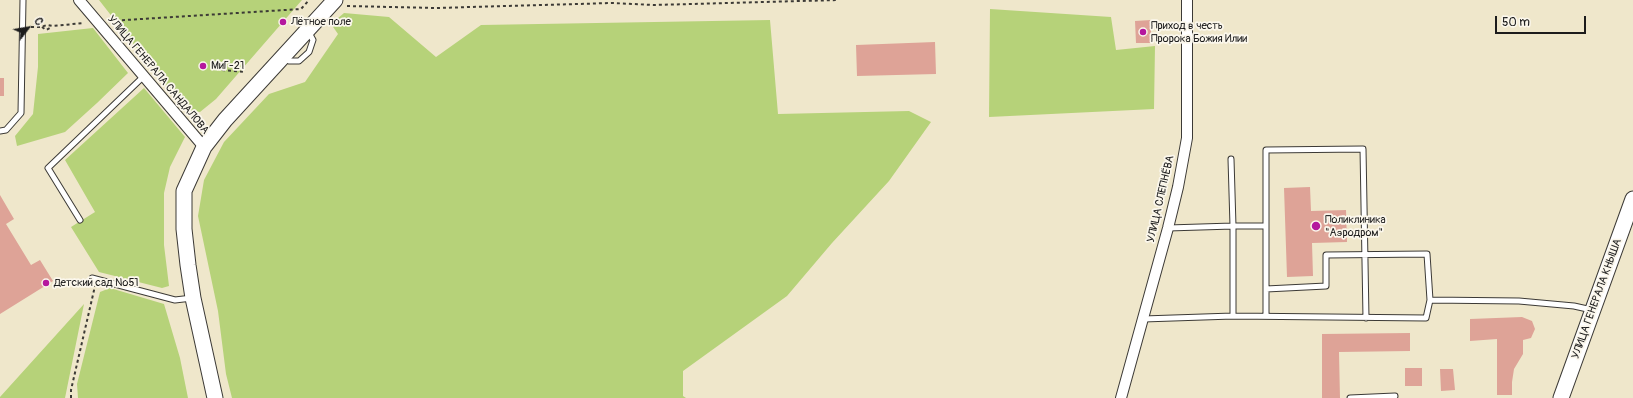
<!DOCTYPE html>
<html>
<head>
<meta charset="utf-8">
<style>
  body { margin:0 }
  #map { position:relative; width:1633px; height:398px; overflow:hidden; background:#efe7cb; font-family:Pangolin,sans-serif }
  canvas { display:block }
  .north { position:absolute; left:8px; top:8px; width:40px; height:40px; -webkit-text-stroke:3px #fbf7ec; paint-order:stroke; rotate:59deg; font-size:11px; font-weight:700; line-height:16px; text-align:center; color:#1c1c1c }
  .north::after { content:''; display:block; margin:auto; width:14px; height:18px; background:#1c1c1c; clip-path:polygon(50% 0,100% 100%,50% 72%,0 100%) }
  .scale { position:absolute; left:1495px; top:16px; width:91px; height:18px; box-sizing:border-box; border:2px solid #1c1c1c; border-top:0; padding-left:5px; font-size:12px; line-height:14px; white-space:nowrap; color:#1c1c1c; -webkit-text-stroke:3px #fbf7ec; paint-order:stroke }
</style>
</head>
<body>
<div id="map">
<canvas width="1633" height="398"></canvas>
<div class="north">С</div>
<div class="scale">50 m</div>
</div>
<script>
const g = document.querySelector('canvas').getContext('2d');
g.lineJoin = 'round';
function fill(path, color) {
  g.fillStyle = color;
  g.fill(path, 'evenodd');
}
function shape(rows) {
  const path = new Path2D();
  for (const r of rows) {
    path.moveTo(r[0], r[1]);
    for (let i = 2; i < r.length; i += 2) path.lineTo(r[i], r[i + 1]);
  }
  return path;
}
function strokePath(path, color, width, dash) {
  g.strokeStyle = color;
  g.lineWidth = width;
  g.lineCap = dash ? 'butt' : 'round';
  g.setLineDash(dash || []);
  g.stroke(path);
}
function write(font, color, halo, rows, align = 'center') {
  g.font = font + ' Pangolin,sans-serif';
  g.lineWidth = 3.5;
  g.setLineDash([]);
  g.textBaseline = 'middle';
  g.strokeStyle = halo;
  g.fillStyle = color;
  for (const [text, x, y, turn = 0] of rows) {
    g.save();
    g.translate(x, y);
    g.rotate((+turn || 0) * Math.PI / 180);
    g.textAlign = isNaN(turn) ? turn : align;
    if (halo) g.strokeText(text, 0, 0);
    g.fillText(text, 0, 0);
    g.restore();
  }
}
fill(shape([
  [99,0,302,0,216,99,200,112,185,110],
  [990,9,1111,17,1116,50,1155,46,1154,109,989,117],
  [344,13,389,17,436,57,481,25,770,20,778,114,909,111,931,122,889,181,832,243,787,296,683,371,683,396,686,398,232,398,226,374,218,311,198,216,204,180,224,142,269,94,305,82,338,34,331,24],
  [93,28,128,73,97,103,65,132,17,146,15,136,33,114,38,67,38,34],
  [144,88,185,137,170,167,164,193,164,245,169,286,162,288,99,272,71,227,95,212,65,160],
  [110,288,164,304,180,358,188,398,78,398,77,384,100,292],
  [84,304,65,398,0,398,0,397]
]), '#b6d279');
fill(shape([
  [1151,20,1151,43,1136,43,1135,21],
  [935,42,936,74,857,76,856,45],
  [0,78,4,78,4,96,0,96],
  [1310,187,1311,211,1346,210,1347,242,1312,243,1313,276,1287,277,1284,188],
  [0,195,14,219,6,224,31,265,40,260,53,281,0,314],
  [1522,317,1532,321,1535,329,1531,338,1523,340,1523,354,1514,369,1512,382,1512,395,1497,395,1497,339,1470,341,1470,319],
  [1410,333,1410,351,1339,352,1340,398,1322,398,1322,334],
  [1405,368,1422,368,1422,386,1405,386],
  [1440,369,1453,369,1455,390,1441,391]
]), '#dea397');
const lane = shape([
  [284,59,289,61,299,61,309,52,313,40,308,31],
  [0,131,6,130,21,113,23,0],
  [80,220,48,168,144,76],
  [1168,228,1233,226,1231,159],
  [92,278,175,300,192,298],
  [1266,289,1326,286,1326,255,1427,254,1430,300],
  [1233,316,1426,318,1430,300,1519,301,1574,306,1592,310],
  [1266,316,1266,150,1363,149,1366,318],
  [1143,319,1233,316,1233,226,1266,226],
  [1350,398,1395,396]
]);
const street = shape([
  [79,0,204,147],
  [1121,398,1168,228,1178,187,1187,138,1187,0]
]);
const secondary = shape([
  [215,398,193,298,188,265,184,229,184,191,204,147,225,120,335,0],
  [1561,398,1633,199]
]);
strokePath(lane, '#3c3a36', 7);
strokePath(street, '#3c3a36', 12);
strokePath(secondary, '#3c3a36', 17);
strokePath(shape([
  [347,6,436,8,612,3,654,5,838,0],
  [110,21,301,9,309,0],
  [31,27,41,27,47,25,53,26,84,23],
  [42,27,46,30,52,27],
  [222,70,245,72],
  [71,398,71,390,95,286]
]), '#3c3a36', 2, [3, 3]);
strokePath(lane, '#fff', 5);
strokePath(street, '#fff', 10);
strokePath(secondary, '#fff', 15);
for (const [x, y, r, color] of [
  [283,22,4,"#b5179e"],
  [1143,32,4,"#b5179e"],
  [203,66,4,"#b5179e"],
  [1316,226,5,"#b5179e"],
  [46,283,4,"#b5179e"]
]) {
  const dot = new Path2D();
  dot.arc(x, y, r, 0, 2 * Math.PI);
  g.fillStyle = color;
  g.fill(dot);
  strokePath(dot, '#fbf7ec', 1.5);
}
write('11px', '#1c1c1c', '#fbf7ec', [
  ["Лётное поле",291,22],
  ["Приход в честь",1151,26],
  ["Пророка Божия Илии",1151,39],
  ["МиГ-21",211,66],
  ["Поликлиника",1325,220],
  ["\"Аэродром\"",1325,233],
  ["Детский сад №51",54,283]
], 'left');
write('11px', '#1c1c1c', '#fbf7ec', [
  ["УЛИЦА ГЕНЕРАЛА САНДАЛОВА",158,75,50],
  ["УЛИЦА СЛЕПНЁВА",1161,199,-77],
  ["УЛИЦА ГЕНЕРАЛА КНЫША",1597,299,-70]
]);
</script>
</body>
</html>
